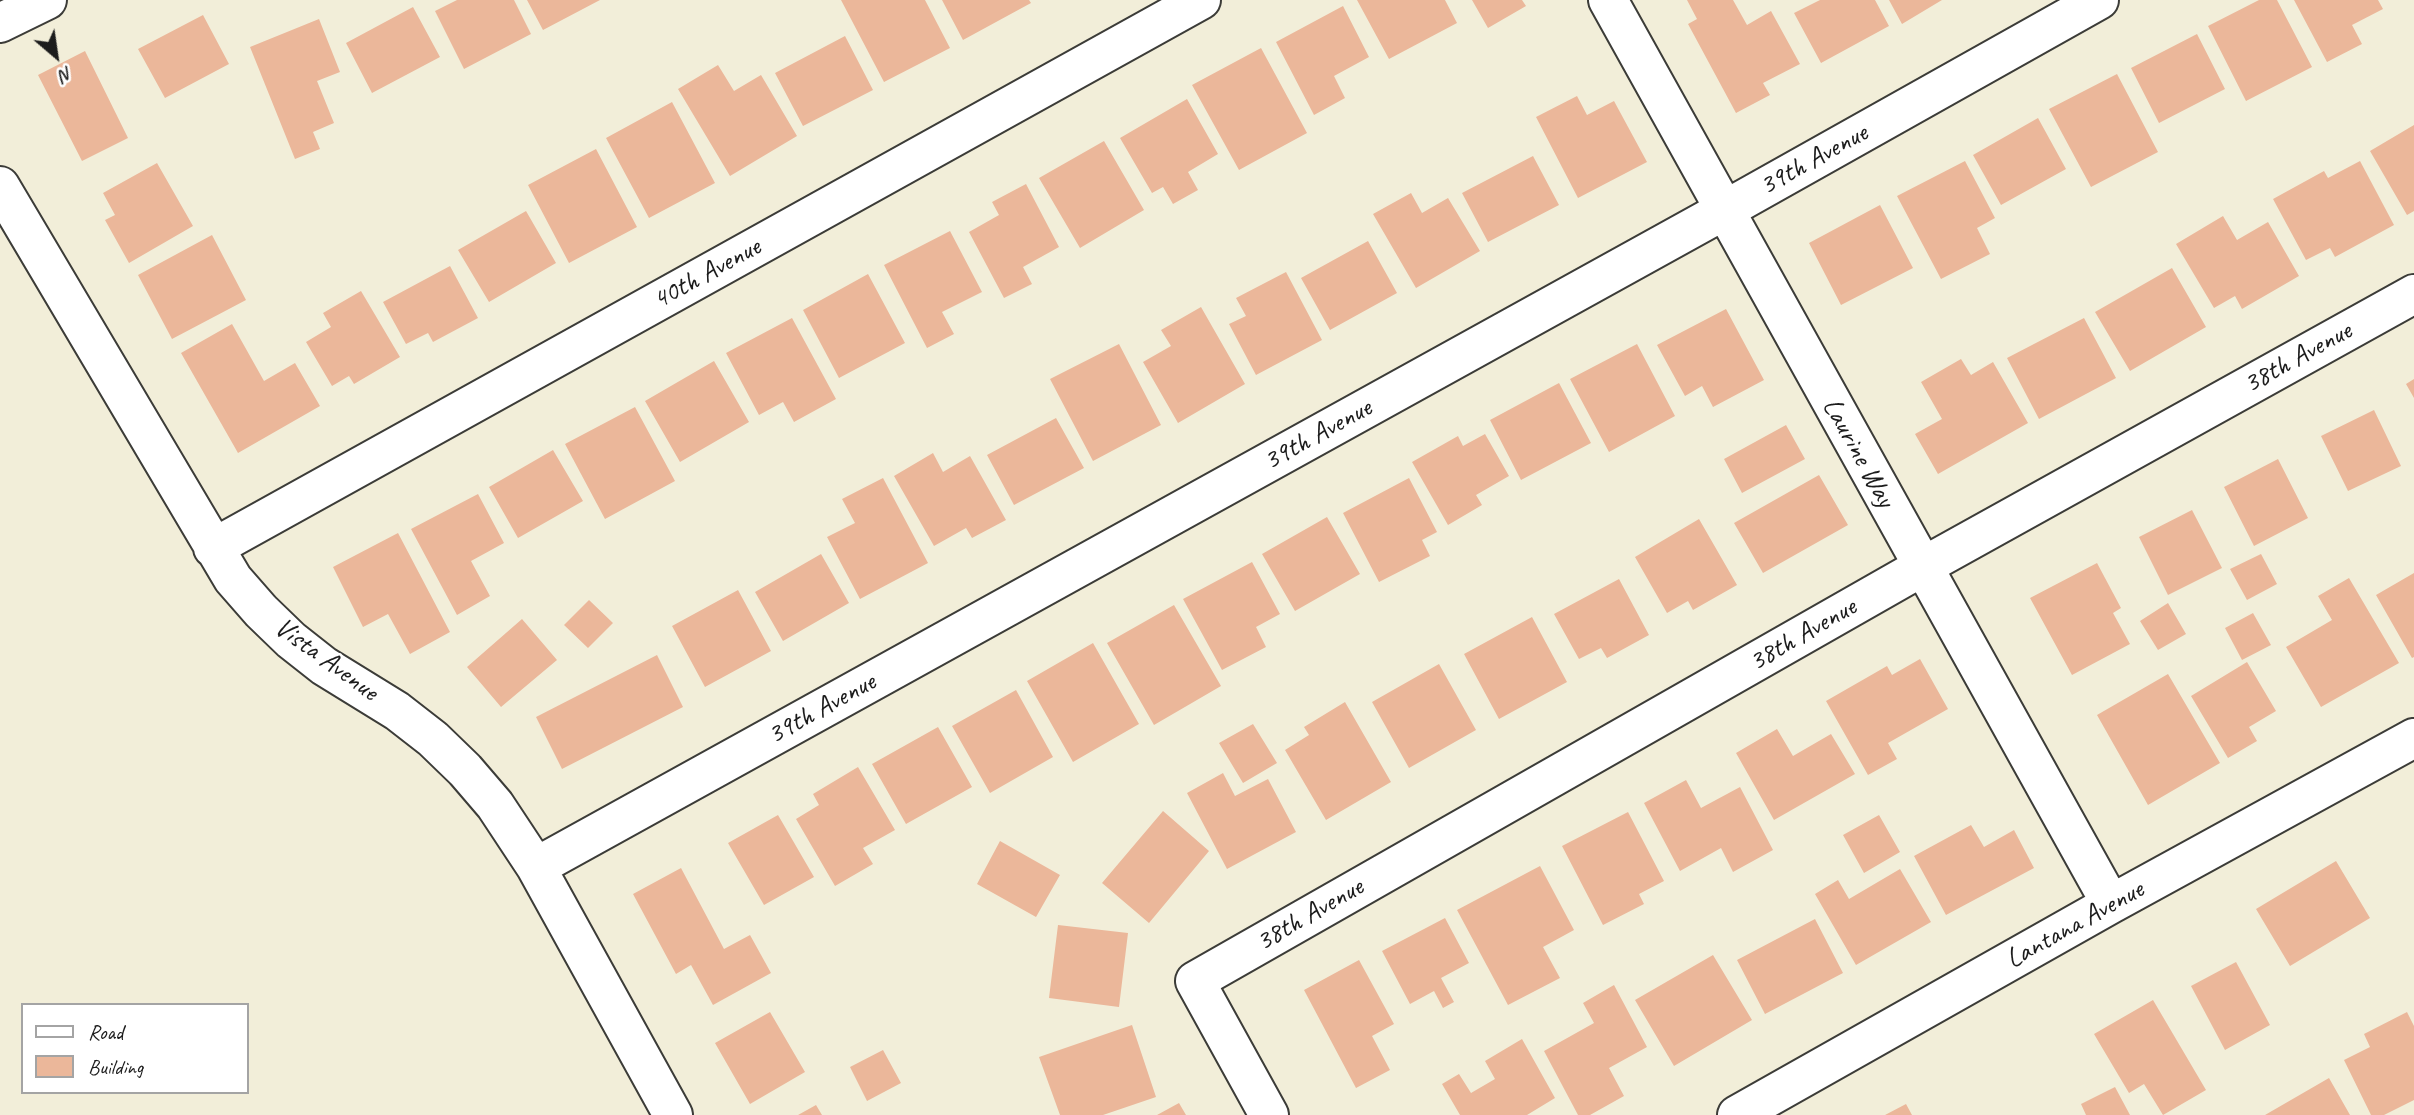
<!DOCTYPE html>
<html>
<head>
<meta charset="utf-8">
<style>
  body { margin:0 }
  #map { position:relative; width:2414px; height:1115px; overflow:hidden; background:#f2eed9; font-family:Caveat,sans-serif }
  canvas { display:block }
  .legend { position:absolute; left:21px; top:1003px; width:228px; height:91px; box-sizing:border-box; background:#fff; border:2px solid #a4a4a4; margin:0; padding:9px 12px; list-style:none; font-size:21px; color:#1c1c1c }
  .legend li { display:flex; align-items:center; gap:14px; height:35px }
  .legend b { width:35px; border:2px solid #a4a4a4 }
  .north { position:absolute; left:21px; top:21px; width:70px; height:70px; -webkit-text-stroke:5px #fff; paint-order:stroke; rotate:151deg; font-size:19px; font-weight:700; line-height:28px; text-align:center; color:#1c1c1c }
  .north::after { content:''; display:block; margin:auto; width:24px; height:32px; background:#1c1c1c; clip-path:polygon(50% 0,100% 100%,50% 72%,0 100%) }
</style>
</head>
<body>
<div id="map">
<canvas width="2414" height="1115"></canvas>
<ul class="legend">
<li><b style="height:9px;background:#fff"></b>Road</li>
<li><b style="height:19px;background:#ebb79a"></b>Building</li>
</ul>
<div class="north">N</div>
</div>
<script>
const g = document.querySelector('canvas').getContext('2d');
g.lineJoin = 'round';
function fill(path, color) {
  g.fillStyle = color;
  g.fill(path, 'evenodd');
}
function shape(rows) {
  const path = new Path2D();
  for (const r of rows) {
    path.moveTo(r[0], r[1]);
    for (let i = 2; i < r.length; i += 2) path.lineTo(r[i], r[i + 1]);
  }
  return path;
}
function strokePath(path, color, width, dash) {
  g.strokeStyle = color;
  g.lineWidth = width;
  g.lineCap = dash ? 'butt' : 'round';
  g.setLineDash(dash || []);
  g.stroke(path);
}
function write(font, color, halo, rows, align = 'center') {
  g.font = font + ' Caveat,sans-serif';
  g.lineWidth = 5;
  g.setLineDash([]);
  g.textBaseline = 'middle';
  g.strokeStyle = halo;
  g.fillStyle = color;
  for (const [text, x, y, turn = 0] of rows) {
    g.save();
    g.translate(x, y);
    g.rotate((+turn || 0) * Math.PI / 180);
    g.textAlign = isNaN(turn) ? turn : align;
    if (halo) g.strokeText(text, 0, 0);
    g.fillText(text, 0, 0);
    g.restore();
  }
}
fill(shape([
  [457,0,514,0,531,34,464,69,435,11],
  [527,0,600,0,543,30],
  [841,0,925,0,950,48,884,82],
  [942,0,1029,0,1031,3,963,40],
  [1357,0,1445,0,1457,23,1389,59],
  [1472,0,1522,0,1526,6,1488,28],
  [1687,0,1733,0,1747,25,1771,11,1800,64,1763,83,1770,95,1736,113,1688,24,1697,19],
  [1820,0,1875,0,1889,26,1821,63,1794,13],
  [1889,0,1942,0,1902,24],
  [2259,0,2277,0,2312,67,2246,101,2208,26],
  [2294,0,2378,0,2383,9,2352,25,2362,44,2327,62],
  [1343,6,1369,57,1334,76,1345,98,1314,115,1276,42],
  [413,7,440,57,372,93,346,43],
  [203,15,229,64,165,98,138,49],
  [319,19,340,72,317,81,334,123,313,132,320,149,295,159,250,47],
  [2197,34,2225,89,2159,123,2131,68],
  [845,36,873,90,803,126,775,73],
  [1261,48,1307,133,1239,170,1192,85],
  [85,51,128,138,82,161,38,75],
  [718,65,734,91,761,75,797,136,730,176,678,89],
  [2117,74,2158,152,2091,187,2049,109],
  [1577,96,1587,115,1614,101,1647,162,1578,198,1536,117],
  [1187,99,1218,154,1188,172,1198,190,1173,204,1163,187,1152,193,1120,138],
  [672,102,715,183,649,218,606,138],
  [2038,118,2066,169,2001,205,1973,155],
  [2414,125,2414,211,2407,215,2370,151],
  [1104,141,1144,210,1080,248,1039,178],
  [596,149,637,227,569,263,528,185],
  [1533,156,1559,205,1488,242,1462,193],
  [1965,161,1995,218,1977,228,1990,254,1941,279,1897,196],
  [2360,161,2394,225,2335,257,2330,248,2306,260,2273,199,2324,171,2328,178],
  [157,163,193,226,129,263,105,220,115,215,103,193],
  [1026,184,1059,247,1023,267,1032,284,1004,298,969,232,999,215,992,202],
  [1411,193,1422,213,1448,198,1480,251,1416,288,1373,214],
  [1880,205,1913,268,1841,305,1809,243],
  [526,211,556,263,489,302,458,250],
  [2223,216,2237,240,2268,222,2299,276,2242,309,2235,296,2214,308,2176,244],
  [950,231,982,292,942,312,954,334,927,348,884,265],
  [212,235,246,300,172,339,138,275],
  [1368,241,1397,293,1330,330,1301,278],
  [450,266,478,318,433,342,428,333,406,344,383,302],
  [2172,268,2206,327,2130,371,2095,312],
  [1286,272,1322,340,1256,375,1229,324,1246,316,1236,298],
  [868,274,905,343,839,378,803,310],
  [361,291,400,357,354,384,349,376,332,386,306,342,331,327,323,313],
  [1201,307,1245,384,1178,423,1143,362,1171,346,1161,330],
  [1726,309,1764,380,1713,407,1702,386,1685,396,1657,345],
  [792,318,836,399,794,422,783,402,759,415,726,353],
  [2084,318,2116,378,2039,419,2007,358],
  [232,324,264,381,295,363,320,406,238,453,181,353],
  [1119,344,1161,425,1093,461,1050,379],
  [1637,344,1675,416,1609,452,1570,379],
  [1961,359,1971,375,1993,362,2028,423,1938,474,1915,434,1942,419,1921,382],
  [714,361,749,422,680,462,645,401],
  [2414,379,2414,398,2406,384],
  [1559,383,1591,443,1521,480,1490,420],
  [635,407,675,481,605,519,565,444],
  [2374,410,2401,466,2348,491,2321,436],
  [1056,418,1084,468,1014,505,987,455],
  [1786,425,1805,459,1742,493,1724,459],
  [1485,434,1509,476,1476,495,1482,505,1448,525,1412,462,1458,436,1463,446],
  [553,450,583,501,518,538,489,487],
  [933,453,943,472,970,456,1006,520,972,538,966,528,934,546,894,476],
  [2278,459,2308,518,2254,546,2224,487],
  [1819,475,1848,525,1763,573,1734,523],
  [883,478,928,563,860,599,827,537,855,523,842,499],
  [1409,478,1437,532,1422,540,1430,556,1379,582,1343,513],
  [478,494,504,543,471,561,490,596,457,615,411,529],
  [2192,510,2222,568,2168,595,2139,537],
  [1327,517,1360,574,1295,611,1262,554],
  [1699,519,1737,585,1693,610,1688,601,1667,613,1635,557],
  [398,533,450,632,410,654,388,614,363,627,333,567],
  [821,554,849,603,783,641,755,592],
  [2261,554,2277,584,2247,600,2230,569],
  [1252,562,1280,614,1256,627,1266,647,1222,670,1183,599],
  [2097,563,2121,608,2113,613,2130,644,2072,675,2030,598],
  [2414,573,2414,657,2412,658,2376,595],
  [2349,578,2399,663,2321,707,2286,647,2332,620,2318,596],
  [1619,579,1649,635,1607,658,1601,648,1579,659,1554,614],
  [738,590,771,651,705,687,672,626],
  [589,600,613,623,588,648,564,625],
  [2168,603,2186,634,2158,650,2140,621],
  [1174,605,1221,686,1154,725,1107,643],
  [2253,613,2271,645,2242,660,2225,628],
  [1532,617,1567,682,1499,719,1464,654],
  [522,619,557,660,501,707,467,667],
  [1093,643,1139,724,1073,762,1027,681],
  [657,655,683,707,562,769,536,717],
  [1920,659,1948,709,1888,743,1897,759,1868,775,1826,701,1887,666,1892,675],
  [2247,662,2276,711,2249,727,2257,741,2228,758,2191,696],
  [1439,664,1476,730,1409,768,1372,702],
  [2168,674,2220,763,2148,805,2097,715],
  [1016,690,1053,757,990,793,952,726],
  [1345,702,1391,782,1326,820,1285,750,1309,735,1304,727],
  [1253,724,1277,763,1243,783,1219,743],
  [938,727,972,787,906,824,872,764],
  [1777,729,1793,756,1831,734,1855,774,1774,820,1736,753],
  [858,767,895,830,863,848,873,864,835,886,796,819,819,805,813,794],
  [1223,773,1235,796,1268,779,1296,832,1227,869,1187,793],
  [1686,780,1701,808,1740,787,1773,850,1733,872,1721,848,1680,871,1644,803],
  [1163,811,1209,851,1149,923,1102,883],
  [1628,812,1664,881,1639,894,1644,904,1603,925,1562,846],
  [778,815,814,877,764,905,728,843],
  [1879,815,1900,852,1864,873,1843,835],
  [1971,825,1984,847,2014,830,2034,868,1946,915,1914,856],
  [1000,841,1060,875,1036,917,977,884],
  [2336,861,2370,918,2290,966,2256,909],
  [1540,866,1574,930,1543,947,1560,978,1508,1005,1457,910],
  [681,868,724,949,750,935,771,973,713,1005,691,965,676,974,633,894],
  [1900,869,1931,922,1856,965,1815,894,1838,880,1849,899],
  [1445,918,1469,963,1441,978,1454,1002,1443,1008,1434,991,1410,1004,1382,951],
  [1815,919,1843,973,1765,1014,1737,960],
  [1058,925,1128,933,1119,1007,1049,998],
  [1713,955,1752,1020,1674,1066,1635,1000],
  [1359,960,1394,1024,1372,1036,1390,1070,1356,1088,1304,990],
  [2236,962,2270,1025,2225,1050,2191,986],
  [1614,985,1647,1047,1609,1068,1624,1096,1590,1115,1578,1115,1544,1051,1594,1023,1583,1003],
  [2153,1000,2206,1090,2163,1115,2144,1084,2129,1093,2094,1034],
  [770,1012,805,1072,750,1104,715,1043],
  [2407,1012,2414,1026,2414,1100,2384,1115,2371,1115,2344,1060,2370,1047,2364,1034],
  [1132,1025,1156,1097,1103,1115,1060,1115,1039,1057],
  [1522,1039,1555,1098,1527,1115,1460,1115,1442,1084,1459,1074,1471,1093,1495,1079,1485,1061],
  [883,1050,901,1083,867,1101,850,1067],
  [2329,1078,2350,1115,2265,1115],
  [2115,1087,2130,1115,2086,1115,2081,1104],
  [1179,1103,1186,1115,1157,1115],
  [1906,1104,1912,1115,1885,1115],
  [816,1105,822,1115,798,1115]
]), '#ebb79a');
const minor = shape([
  [1608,0,2111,904],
  [0,23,47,0],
  [0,186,233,579,261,611,291,640,324,666,397,711,433,739,465,770,495,805,536,867,673,1115],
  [213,548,1201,0],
  [536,867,1723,211,2099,0],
  [1269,1115,1195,981,1922,567,2414,294],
  [1737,1115,2111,904,2414,738]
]);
strokePath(minor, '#3c3c38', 42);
strokePath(minor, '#fff', 38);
write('28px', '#1c1c1c', '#fff', [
  ["39th Avenue",1814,160,-29],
  ["40th Avenue",707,274,-29],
  ["38th Avenue",2298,358,-29],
  ["39th Avenue",1318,435,-29],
  ["Laurine Way",1858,453,61],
  ["38th Avenue",1803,635,-30],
  ["Vista Avenue",326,660,36],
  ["39th Avenue",822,709,-29],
  ["38th Avenue",1310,915,-30],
  ["Lantana Avenue",2075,925,-29]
]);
</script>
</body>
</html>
